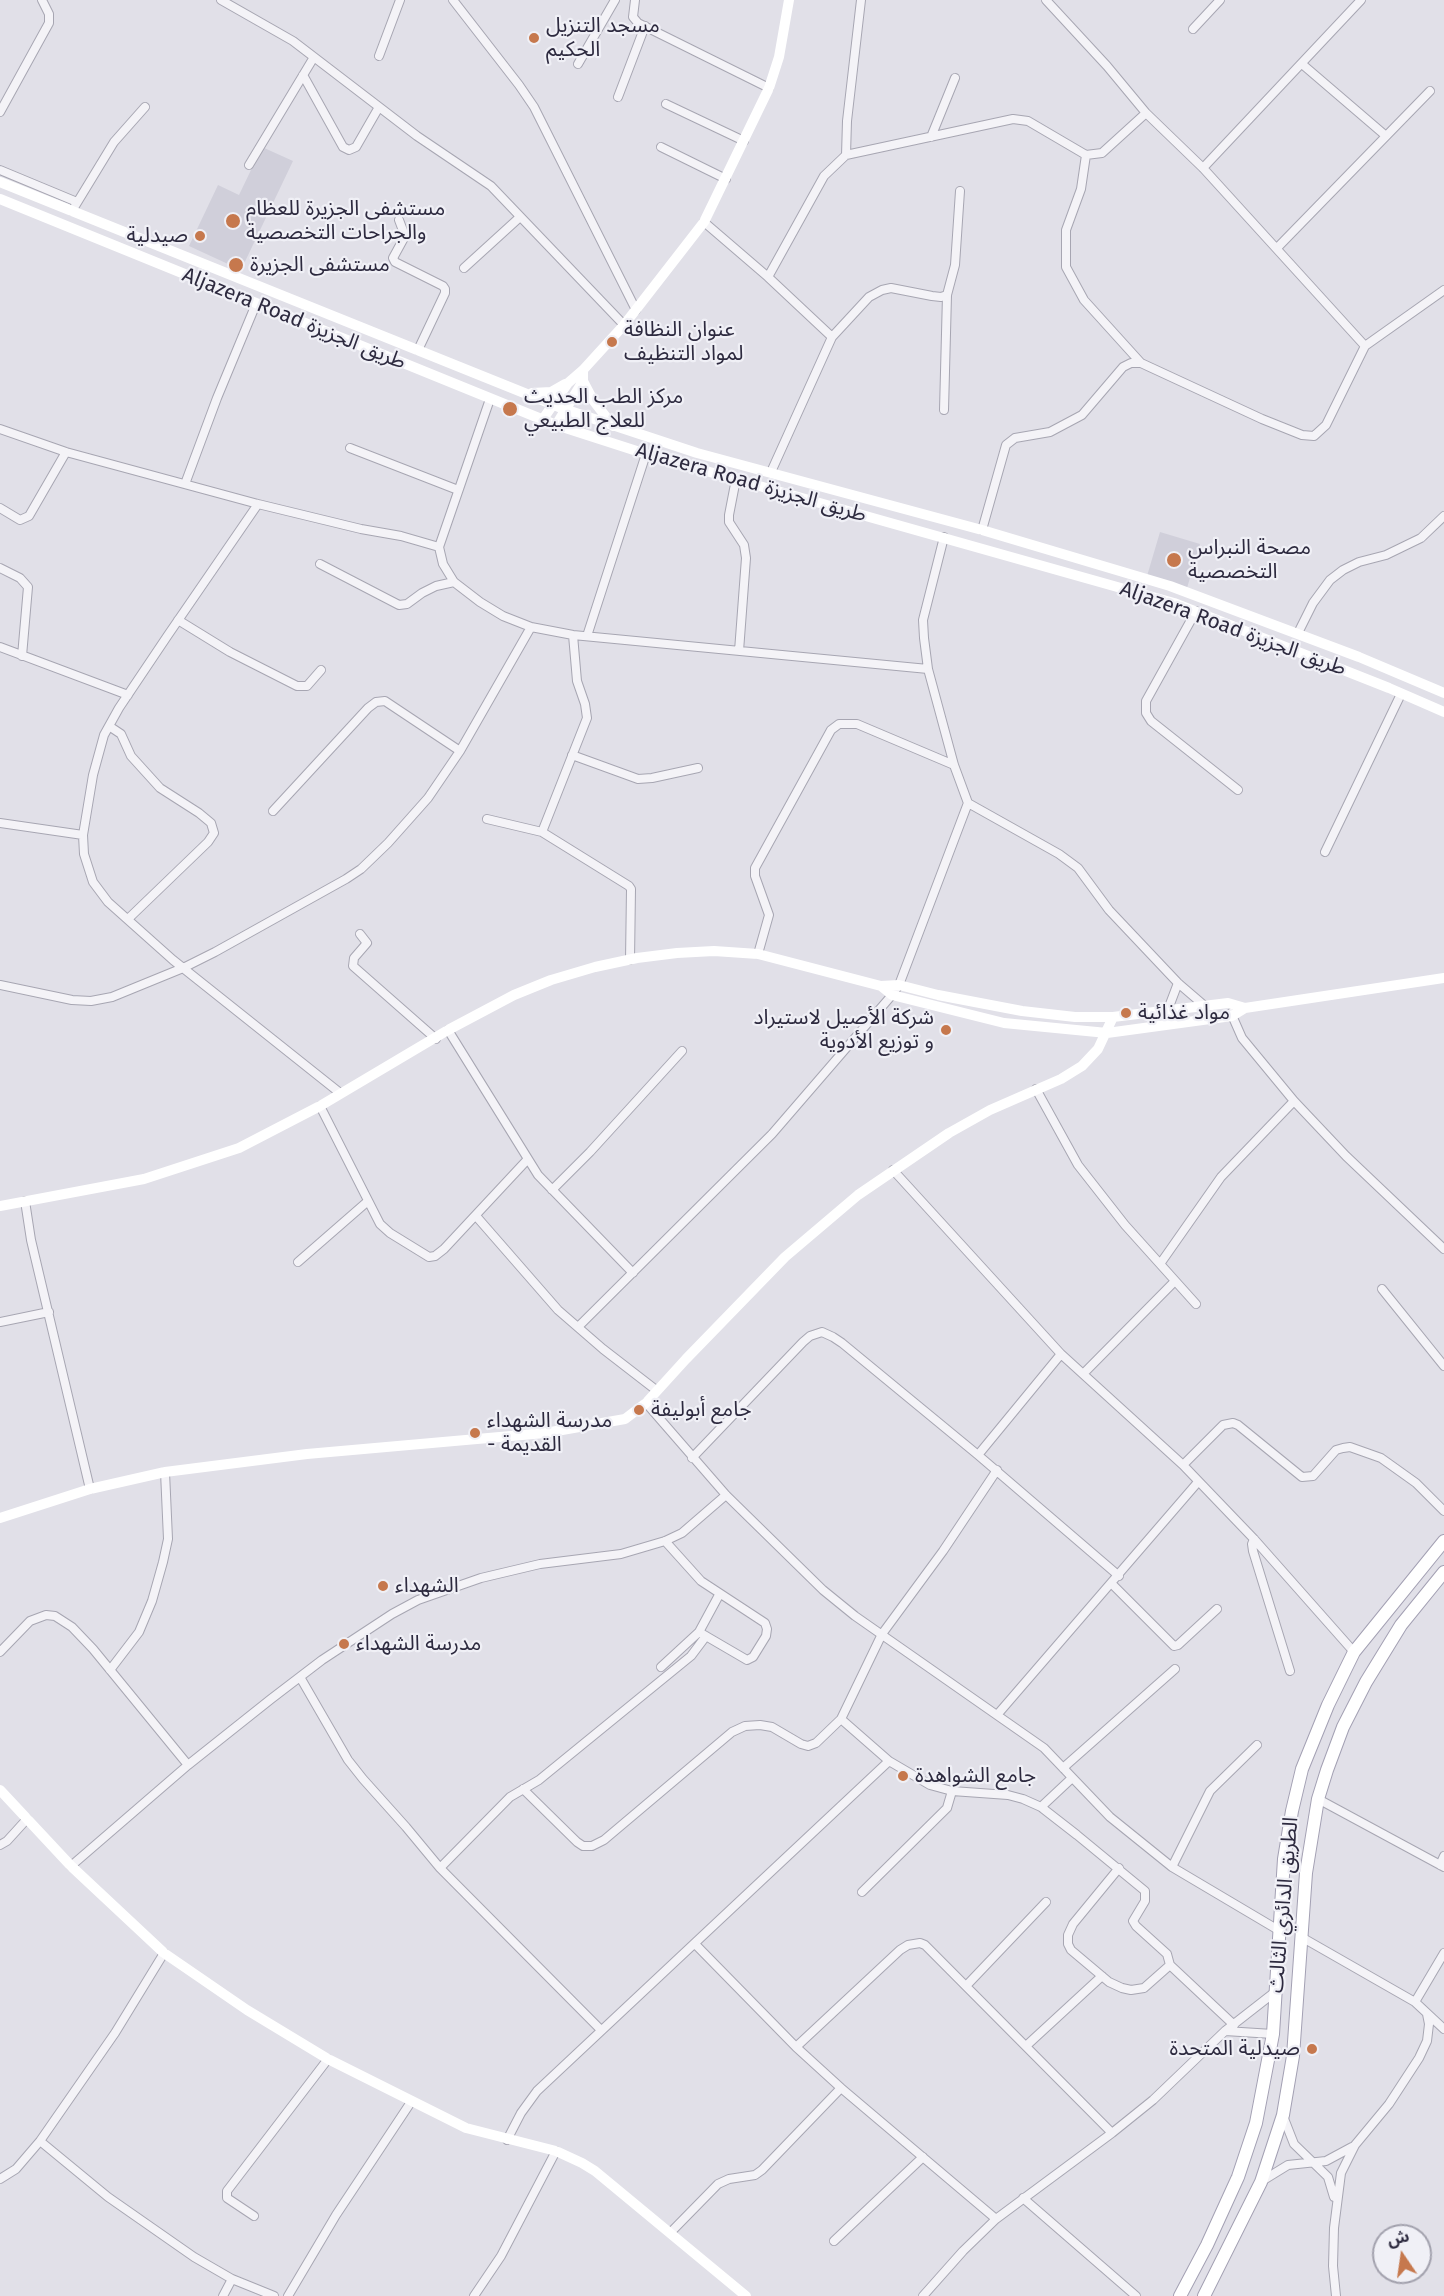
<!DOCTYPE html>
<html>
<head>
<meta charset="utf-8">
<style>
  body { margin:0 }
  #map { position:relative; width:1444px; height:2296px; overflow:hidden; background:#e1e0e8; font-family:"Fira Sans","Noto Sans Arabic",sans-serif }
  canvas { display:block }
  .north { position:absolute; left:1372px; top:2224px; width:60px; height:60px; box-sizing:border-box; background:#f0f0f6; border:2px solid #a2a1ad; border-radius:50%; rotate:347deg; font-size:16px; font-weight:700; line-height:24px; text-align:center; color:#2d2a3f }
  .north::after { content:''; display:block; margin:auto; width:21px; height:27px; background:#c6784d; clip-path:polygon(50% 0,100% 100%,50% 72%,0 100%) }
</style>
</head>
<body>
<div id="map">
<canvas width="1444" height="2296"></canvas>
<div class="north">ش</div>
</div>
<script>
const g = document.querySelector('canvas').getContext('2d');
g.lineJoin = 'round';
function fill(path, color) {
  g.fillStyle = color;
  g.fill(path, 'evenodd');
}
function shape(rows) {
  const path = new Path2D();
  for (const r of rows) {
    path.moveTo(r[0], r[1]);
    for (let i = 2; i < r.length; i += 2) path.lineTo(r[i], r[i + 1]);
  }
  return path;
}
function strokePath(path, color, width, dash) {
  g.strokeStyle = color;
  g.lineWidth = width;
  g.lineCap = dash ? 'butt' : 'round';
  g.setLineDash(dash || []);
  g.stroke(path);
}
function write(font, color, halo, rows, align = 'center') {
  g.font = font + ' "Fira Sans","Noto Sans Arabic",sans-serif';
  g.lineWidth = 4.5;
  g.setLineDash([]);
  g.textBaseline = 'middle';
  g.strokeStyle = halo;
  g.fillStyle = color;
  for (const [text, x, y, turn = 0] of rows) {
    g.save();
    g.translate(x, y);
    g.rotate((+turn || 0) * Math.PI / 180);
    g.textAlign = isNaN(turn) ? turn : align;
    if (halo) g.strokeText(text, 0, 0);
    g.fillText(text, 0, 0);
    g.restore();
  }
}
fill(shape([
  [262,147,293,161,241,270,189,246,218,185,239,195],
  [1160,532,1200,544,1187,588,1147,576]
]), '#d0cfda');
const street = shape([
  [221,0,293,41,417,136,491,186,624,325],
  [453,0,519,85,534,107,636,310],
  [635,0,633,17,638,23,769,88],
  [1046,0,1107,66,1146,113,1203,168,1365,346],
  [1193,29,1220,0],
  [379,56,400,0],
  [578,64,615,0],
  [1302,64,1386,136],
  [303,75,343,147,349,150,356,147,379,107],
  [618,97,645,26],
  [666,104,744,141],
  [0,112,49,23,49,14,42,0],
  [931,137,955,78],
  [661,147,726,179],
  [846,155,847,121,861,0],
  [1086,155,1081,189,1066,230,1066,267,1084,300,1141,363],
  [249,165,314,57],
  [1203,168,1361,0],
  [0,170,77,202],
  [72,211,114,142,145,107],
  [399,220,405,236,393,258,395,262,443,286,445,289,445,293,418,350],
  [704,222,768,277,832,337,771,472],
  [1277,248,1430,91],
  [464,268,520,217],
  [768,277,824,176,846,155,1013,119,1028,121,1086,155,1102,153,1146,113],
  [832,337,869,297,882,290,891,288,932,296,941,297,947,295],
  [490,399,439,547,443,564,454,582,480,602,503,616,531,627,573,635,928,669],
  [944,410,947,295,955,265,960,191],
  [0,429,66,452,258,504,361,529,401,536,439,547],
  [350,448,458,490],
  [736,479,729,515,729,522,744,545,746,558,739,651],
  [185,484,217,398,256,304],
  [258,504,168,635,119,708,104,735,93,775,83,835,84,854,93,882,108,902,173,960,340,1093],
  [0,508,20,520,29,516,66,452],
  [982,530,1006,445,1015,438,1050,432,1082,415,1123,367,1131,363,1141,363,1262,419,1302,435,1314,436,1326,425,1365,346,1444,290],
  [944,537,923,620,924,638,928,669,954,765,968,803,1059,854,1078,868,1109,910,1178,983,1206,1007],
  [320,564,399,605,407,604,422,593,436,586,454,582],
  [0,568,20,578,28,587,22,656],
  [1196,611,1146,701,1146,713,1151,721,1238,790],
  [178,620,230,652,297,686,307,686,321,670],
  [1298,633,1313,603,1330,580,1343,570,1359,562,1386,555,1421,538,1444,516],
  [573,635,577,681,585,704,587,718,542,832,629,886,631,889,630,960],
  [587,636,646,454],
  [0,647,128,695],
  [109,726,121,734,131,756,160,788,199,813,211,823,214,833,208,842,128,919],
  [572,755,638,779,652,778,698,768],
  [273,811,368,708,376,702,385,701,460,751],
  [487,819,542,832],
  [0,823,83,835],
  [1325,852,1401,694],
  [360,934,367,943,354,958,353,966,436,1039],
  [758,954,769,915,755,876,755,868,831,730,839,724,857,724,954,765],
  [0,985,72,1000,91,1001,112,997,183,968,215,952,346,879,361,869,388,843,428,798,460,751,531,627],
  [1167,1012,1178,983],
  [1231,1013,1242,1038,1294,1101,1346,1156,1444,1249],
  [448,1030,538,1175,633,1273],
  [1036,1089,1078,1165,1125,1225,1196,1304],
  [320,1106,380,1224,390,1233,429,1257,435,1256,444,1249,527,1160],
  [893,1170,1061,1354,1183,1465,1254,1539,1354,1652],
  [552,1190,590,1152,682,1051],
  [25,1201,31,1240,90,1489],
  [476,1216,558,1310,603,1349,656,1390],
  [298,1262,368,1201],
  [1160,1264,1221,1177,1294,1101],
  [1382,1289,1444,1366],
  [0,1322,49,1312],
  [578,1327,772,1134,892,995,899,985,968,803],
  [1083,1374,1175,1281],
  [646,1403,726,1495,823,1590,855,1616,1044,1748,1110,1817,1172,1867,1280,1931],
  [978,1455,1061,1354],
  [692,1458,803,1342,810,1336,822,1332,833,1337,842,1343,978,1455,1119,1576],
  [1183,1465,1223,1425,1233,1423,1238,1425,1302,1477,1313,1476,1336,1450,1343,1448,1350,1447,1381,1458,1416,1483,1444,1511],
  [1254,1539,1252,1544,1253,1551,1290,1671],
  [665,1541,701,1581,765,1623,767,1629,766,1636,753,1657,747,1660,699,1632],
  [1112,1584,1174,1646,1178,1645,1217,1609],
  [0,1652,30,1621,46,1615,55,1616,72,1627,93,1649,188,1765],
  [661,1667,699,1632,719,1595],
  [110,1670,139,1632,152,1601,163,1562,168,1539,165,1472],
  [300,1677,348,1760,363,1779,406,1827,440,1868,601,2030],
  [997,1715,1198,1482],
  [841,1719,889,1761,930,1785,952,1791,1008,1795,1023,1799,1041,1807,1077,1835,1145,1891,1145,1901,1133,1921,1136,1926,1167,1954,1170,1965,1234,2025],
  [1063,1768,1175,1669],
  [523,1789,577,1842,583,1846,592,1846,604,1840,732,1732,745,1726,760,1725,772,1727,801,1744,808,1746,816,1743,841,1719,882,1634,943,1551,997,1470],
  [1318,1799,1444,1867],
  [1041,1807,1072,1778],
  [0,1845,7,1841,27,1819],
  [1440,1865,1444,1856],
  [71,1866,188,1765,271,1699,322,1660,392,1614,418,1600,481,1578,540,1564,621,1554,665,1541,682,1533,726,1495],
  [1172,1867,1210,1791,1257,1745],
  [440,1868,510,1797,539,1780,691,1656,706,1636],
  [1119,1868,1073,1924,1068,1935,1068,1944,1071,1950,1109,1982,1122,1988,1131,1990,1144,1988,1170,1965],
  [862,1892,947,1808,952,1791],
  [1303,1938,1415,2002,1444,2029],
  [695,1944,796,2047,841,2088,996,2219],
  [966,1986,1046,1902],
  [1415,2002,1444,1953],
  [1225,2031,1273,2034],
  [1026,2046,1102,1976],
  [796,2047,900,1950,908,1945,920,1943,925,1945,1112,2133],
  [1283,2116,1294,2144,1328,2177,1334,2197],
  [507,2140,521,2113,537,2091,889,1761],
  [40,2141,108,2197,194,2257,232,2279,274,2296],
  [0,2179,16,2169,40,2141,115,2033,164,1953],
  [1262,2181,1288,2165,1326,2161,1352,2147],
  [1023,2198,1136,2296],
  [254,2216,227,2198,227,2191,328,2059],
  [671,2232,718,2184,729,2179,755,2175,762,2170,841,2088],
  [834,2241,923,2157],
  [223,2296,232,2279],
  [288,2296,336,2215,411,2102],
  [474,2296,501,2256,556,2151],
  [923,2296,963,2251,996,2219,1112,2133,1153,2100,1225,2031,1275,1992],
  [1336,2296,1333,2266,1334,2228,1341,2173,1355,2145,1389,2104,1419,2058,1427,2041,1429,2024,1427,2014]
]);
const primary = shape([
  [1180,2296,1207,2245,1238,2177,1256,2123,1273,2034,1284,1859,1292,1811,1302,1769,1328,1705,1354,1652,1444,1541],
  [1204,2296,1261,2182,1283,2115,1293,2056,1306,1873,1318,1799,1327,1770,1343,1727,1366,1682,1401,1625,1444,1572]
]);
strokePath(street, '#a7a6b2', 10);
strokePath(primary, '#a3a0b3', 14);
strokePath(street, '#f4f3f7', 8);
strokePath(shape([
  [0,182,564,409,697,453,982,530,1170,586,1359,657,1444,693],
  [0,199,556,425,646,454,1174,603,1389,688,1444,712],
  [583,381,593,400,613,426],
  [532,393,551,392,565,384],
  [543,419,568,383,583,370,624,325,704,222,769,88,779,57,789,0],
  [556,425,583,381,583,370],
  [881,986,892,995,1004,1023,1107,1033,1232,1016,1245,1008,1444,978],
  [0,1206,144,1179,239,1148,320,1106,448,1030,514,995,551,980,595,967,637,958,677,953,714,951,758,954,881,986,899,985,938,995,1022,1011,1075,1017,1113,1017,1228,1003,1245,1008],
  [0,1518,90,1489,165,1472,307,1454,545,1433,625,1419,646,1403,686,1359,785,1257,858,1195,949,1133,990,1110,1061,1079,1082,1066,1098,1049,1113,1017],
  [0,1790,71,1866,164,1953,247,2010,328,2059,466,2128,556,2151,582,2163,595,2171,746,2296]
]), '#fff', 10);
strokePath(primary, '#fff', 12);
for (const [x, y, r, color] of [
  [534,38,6,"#c6784d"],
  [233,221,8,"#c6784d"],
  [200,236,6,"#c6784d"],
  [236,265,8,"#c6784d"],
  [612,342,6,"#c6784d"],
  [510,409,8,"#c6784d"],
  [1174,560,8,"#c6784d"],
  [1126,1013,6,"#c6784d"],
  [946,1030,6,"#c6784d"],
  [639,1410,6,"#c6784d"],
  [475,1433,6,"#c6784d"],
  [383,1586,6,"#c6784d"],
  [344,1644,6,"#c6784d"],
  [903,1776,6,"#c6784d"],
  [1312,2049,6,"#c6784d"]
]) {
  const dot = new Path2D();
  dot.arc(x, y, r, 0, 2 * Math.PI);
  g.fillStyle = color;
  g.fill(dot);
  strokePath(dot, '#f0f0f6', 2);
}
write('21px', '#2d2a3f', '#f0f0f6', [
  ["مسجد التنزيل",546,26],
  ["الحكيم",546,50],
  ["مستشفى الجزيرة للعظام",246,209],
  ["والجراحات التخصصية",246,233],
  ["صيدلية",188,236,"right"],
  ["مستشفى الجزيرة",250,265],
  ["عنوان النظافة",624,330],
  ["لمواد التنظيف",624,354],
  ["مركز الطب الحديث",524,397],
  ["للعلاج الطبيعي",524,421],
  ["مصحة النبراس",1188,548],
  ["التخصصية",1188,572],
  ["مواد غذائية",1138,1013],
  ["شركة الأصيل لاستيراد",934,1018,"right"],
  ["و توزيع الأدوية",934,1042,"right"],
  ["جامع أبوليفة",651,1410],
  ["مدرسة الشهداء",487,1421],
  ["- القديمة",487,1445],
  ["الشهداء",395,1586],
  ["مدرسة الشهداء",356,1644],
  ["جامع الشواهدة",915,1776],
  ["صيدلية المتحدة",1300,2049,"right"]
], 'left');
write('21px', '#2d2a3f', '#f0f0f6', [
  ["Aljazera Road طريق الجزيزة",294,319,22],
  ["Aljazera Road طريق الجزيزة",751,483,16],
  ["Aljazera Road طريق الجزيزة",1233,629,20],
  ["الطريق الدائري الثالث",1284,1905,-85]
]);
</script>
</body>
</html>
